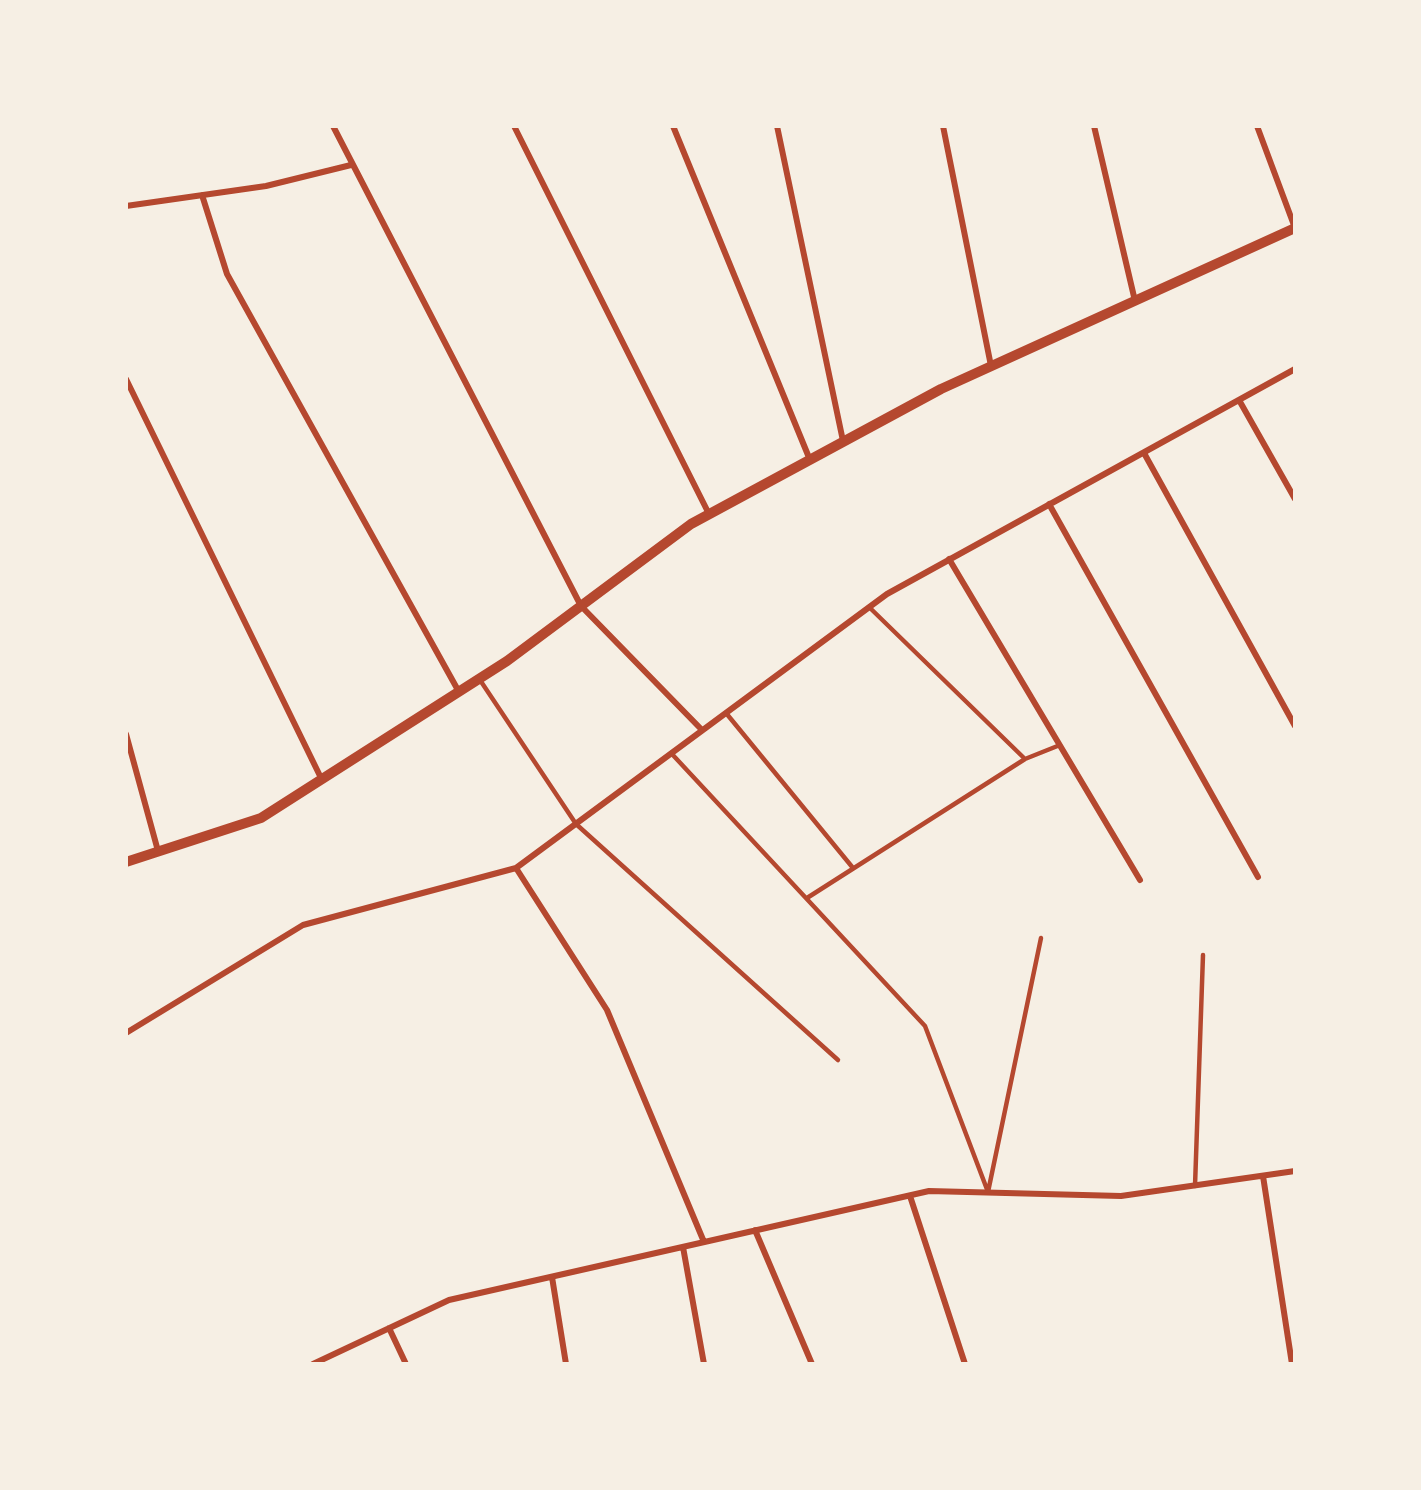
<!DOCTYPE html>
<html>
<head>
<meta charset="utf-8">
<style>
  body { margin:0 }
  #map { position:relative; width:1421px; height:1490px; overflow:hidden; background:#f6efe4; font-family:"Asap Condensed",sans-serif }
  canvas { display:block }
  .frame { position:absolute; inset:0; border:128px solid #f6efe4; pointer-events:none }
</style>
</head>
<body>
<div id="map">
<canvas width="1421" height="1490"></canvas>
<div class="frame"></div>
</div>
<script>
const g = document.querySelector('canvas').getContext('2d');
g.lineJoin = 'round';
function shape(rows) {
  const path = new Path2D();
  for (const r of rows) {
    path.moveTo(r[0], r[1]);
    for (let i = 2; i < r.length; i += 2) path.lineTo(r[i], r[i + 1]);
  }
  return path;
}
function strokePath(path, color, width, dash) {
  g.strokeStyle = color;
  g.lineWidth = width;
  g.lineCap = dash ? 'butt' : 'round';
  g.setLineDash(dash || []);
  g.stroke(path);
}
strokePath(shape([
  [869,607,1025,759],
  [480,680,576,824,838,1060],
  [726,713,853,868],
  [671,753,925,1026,988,1192],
  [807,898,1025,759,1060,745],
  [1195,1186,1203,955],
  [988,1192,1041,938]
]), '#b5482f', 4.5);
strokePath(shape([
  [333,126,581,606,702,730],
  [514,126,709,514],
  [673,126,810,460],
  [777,126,843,441],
  [943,126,991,366],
  [1094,126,1135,301],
  [1257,126,1295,228],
  [202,195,227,274,459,692],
  [126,206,266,186,351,165],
  [126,379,322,780],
  [1239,400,1295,499],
  [1144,453,1295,726],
  [1049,504,1258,877],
  [949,559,1140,880],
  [126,734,158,851],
  [516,868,607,1010,704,1242],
  [126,1033,303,925,516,868,887,594,1295,369],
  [1263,1176,1292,1364],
  [910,1196,965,1364],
  [755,1230,812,1364],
  [683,1247,704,1364],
  [552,1277,566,1364],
  [389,1328,406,1364],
  [313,1364,449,1300,929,1191,1121,1196,1295,1171]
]), '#b5482f', 6);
strokePath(shape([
  [126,862,261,818,507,661,691,524,941,389,1295,228]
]), '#b5482f', 10);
</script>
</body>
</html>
